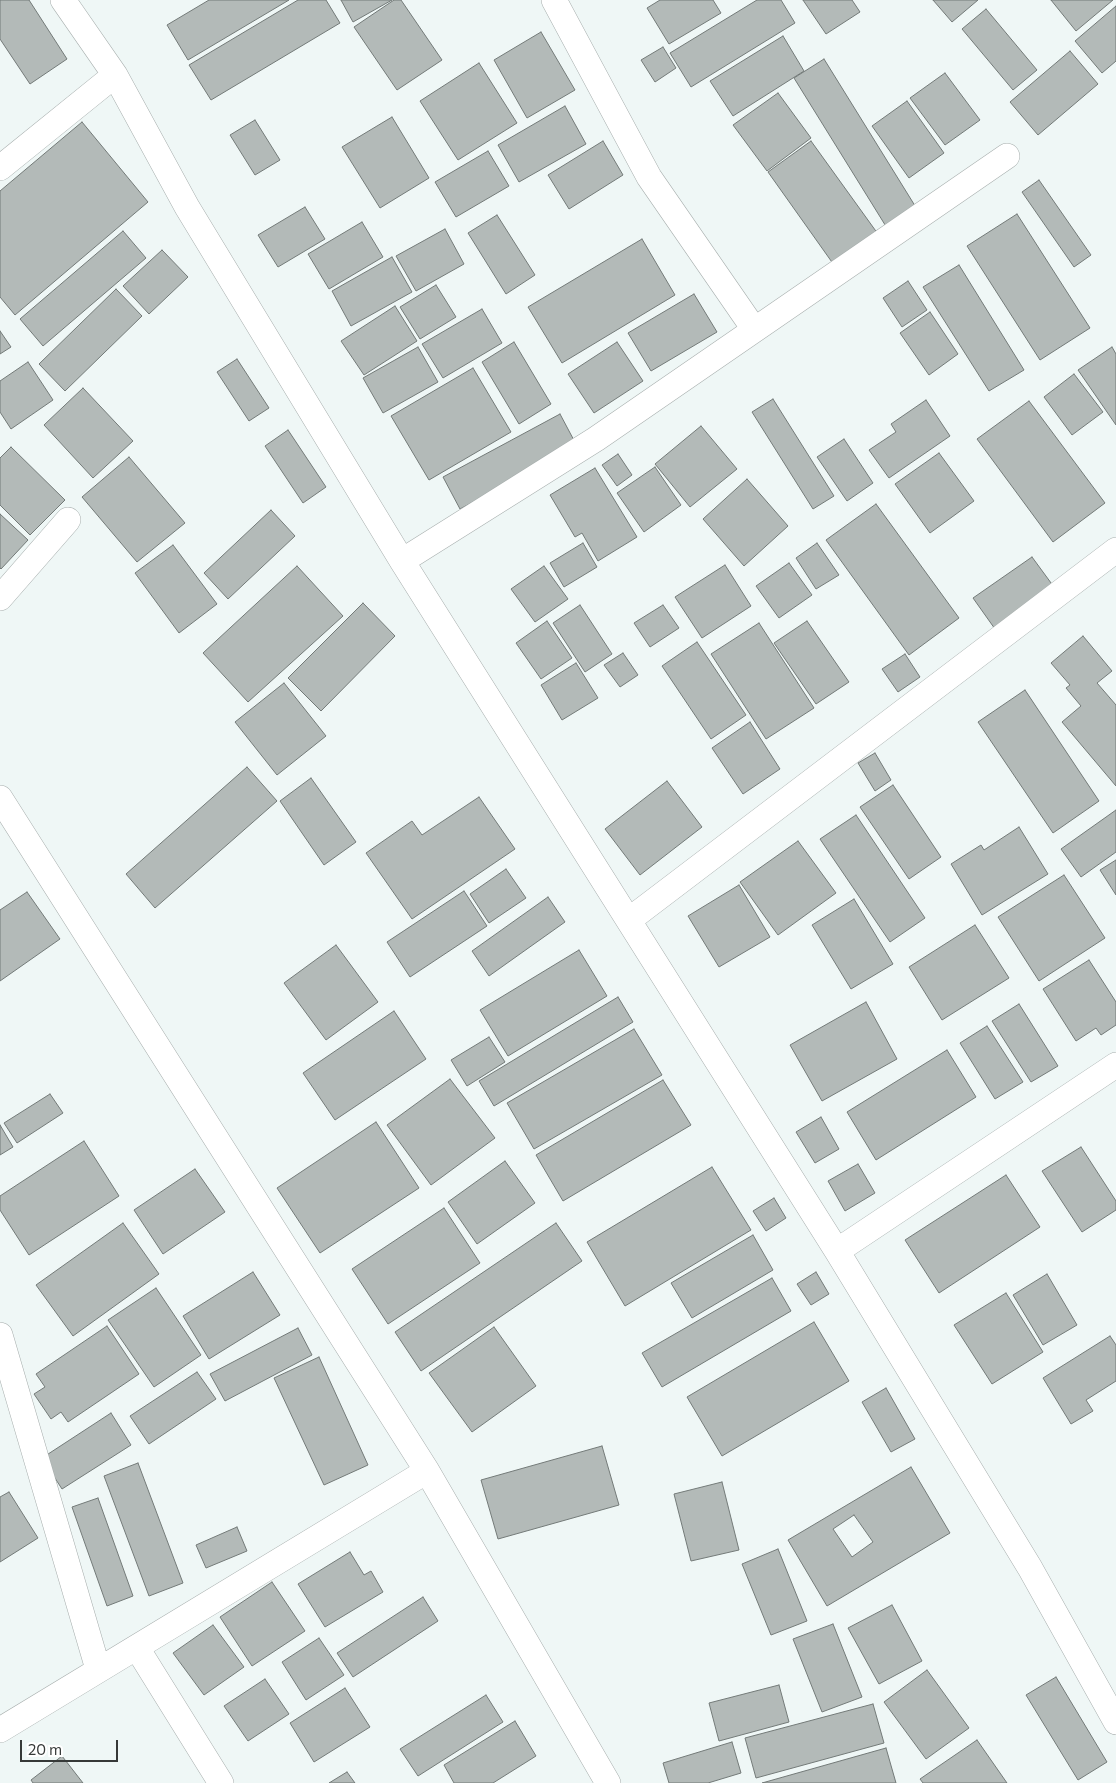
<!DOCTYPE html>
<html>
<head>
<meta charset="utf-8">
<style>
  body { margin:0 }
  #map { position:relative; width:1116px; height:1783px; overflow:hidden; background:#eff7f6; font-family:Commissioner,sans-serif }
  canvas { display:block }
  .scale { position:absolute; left:20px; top:1740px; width:98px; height:22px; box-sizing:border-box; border:2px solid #363938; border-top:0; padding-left:6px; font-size:15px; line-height:18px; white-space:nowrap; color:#363938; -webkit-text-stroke:4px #fff; paint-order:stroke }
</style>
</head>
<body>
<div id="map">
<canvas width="1116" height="1783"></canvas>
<div class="scale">20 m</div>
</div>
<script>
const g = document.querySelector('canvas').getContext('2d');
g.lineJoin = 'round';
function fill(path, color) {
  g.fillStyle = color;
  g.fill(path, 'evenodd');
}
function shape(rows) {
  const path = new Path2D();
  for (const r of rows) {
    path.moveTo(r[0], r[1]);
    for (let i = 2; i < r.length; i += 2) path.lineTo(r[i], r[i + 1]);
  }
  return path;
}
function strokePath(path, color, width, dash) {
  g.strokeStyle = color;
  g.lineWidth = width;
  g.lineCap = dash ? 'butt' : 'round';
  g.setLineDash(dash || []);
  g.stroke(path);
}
const building = shape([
  [0,0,29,0,67,59,30,84,0,39,0,0],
  [209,0,289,0,188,60,167,25,209,0],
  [298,0,326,0,340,23,211,100,189,65,298,0],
  [341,0,392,0,353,22,341,0],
  [394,0,401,0,442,60,397,90,354,27,394,0],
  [660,0,713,0,721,13,669,44,647,8,660,0],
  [757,0,781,0,795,23,691,87,670,53,757,0],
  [803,0,852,0,860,12,826,34,803,0],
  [933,0,978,0,952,22,933,0],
  [1051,0,1113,0,1076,31,1051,0],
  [1116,6,1116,61,1102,73,1075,41,1116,6],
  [986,9,1037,70,1013,90,962,29,986,9],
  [541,32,575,90,527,118,494,60,541,32],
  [783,36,804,71,733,116,710,81,783,36],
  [663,47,676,68,655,82,641,60,663,47],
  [1070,51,1098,84,1038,135,1010,102,1070,51],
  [824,59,917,209,887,228,794,78,824,59],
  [479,63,517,123,458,160,420,101,479,63],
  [945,73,980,120,945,145,910,98,945,73],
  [778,93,811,138,767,171,733,125,778,93],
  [907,101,944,153,909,178,872,126,907,101],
  [565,106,586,144,519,182,498,145,565,106],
  [392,117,429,178,380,208,342,147,392,117],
  [255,120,280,160,255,175,230,135,255,120],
  [82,122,148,202,15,315,0,297,0,191,82,122],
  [603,141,623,175,569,209,548,175,603,141],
  [811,141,878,234,834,265,768,172,811,141],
  [488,151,509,186,456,217,435,182,488,151],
  [1039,180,1091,255,1074,267,1022,192,1039,180],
  [305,207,325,239,278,267,258,235,305,207],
  [1017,214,1090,328,1040,360,967,246,1017,214],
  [497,215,535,275,506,294,468,233,497,215],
  [362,222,383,257,329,289,308,254,362,222],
  [445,229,464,264,416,291,396,256,445,229],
  [123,231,146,258,43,346,20,319,123,231],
  [642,239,675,295,562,363,528,307,642,239],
  [162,250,188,277,149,314,123,286,162,250],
  [392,257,412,292,351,326,332,291,392,257],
  [959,265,1024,370,989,391,923,287,959,265],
  [908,281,927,310,902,327,883,298,908,281],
  [436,285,456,317,420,339,400,307,436,285],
  [116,289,142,316,65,391,39,364,116,289],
  [694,294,717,332,651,371,628,333,694,294],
  [395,306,417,341,364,375,341,341,395,306],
  [482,309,502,343,443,378,422,344,482,309],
  [930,312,958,354,929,375,900,333,930,312],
  [0,331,11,347,0,354,0,331],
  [514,342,551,404,519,424,482,362,514,342],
  [617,342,643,381,594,413,568,374,617,342],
  [418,347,438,382,383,413,363,378,418,347],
  [1112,347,1116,354,1116,425,1078,370,1112,347],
  [237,359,269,408,249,421,217,372,237,359],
  [28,362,53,400,11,429,0,412,0,381,28,362],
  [473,368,511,432,429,480,391,416,473,368],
  [1074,374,1103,412,1072,435,1044,397,1074,374],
  [83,388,133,441,93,478,44,425,83,388],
  [773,399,834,496,813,509,752,412,773,399],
  [926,400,950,436,889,478,869,450,896,432,891,424,926,400],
  [1029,401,1105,503,1053,542,977,439,1029,401],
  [560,414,577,446,460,509,443,477,560,414],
  [701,426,737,469,690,507,655,464,701,426],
  [288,430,326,487,303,503,265,446,288,430],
  [844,439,873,483,847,501,817,457,844,439],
  [11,447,65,500,30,535,0,505,0,458,11,447],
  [939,453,974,501,930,533,895,484,939,453],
  [618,454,632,475,617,486,602,465,618,454],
  [129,457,185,523,137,562,82,497,129,457],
  [655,467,681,505,644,532,617,493,655,467],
  [595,468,637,537,598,561,582,533,575,537,550,495,595,468],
  [747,479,788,526,744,566,703,519,747,479],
  [876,504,959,618,909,655,826,540,876,504],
  [271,510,295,536,228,599,204,573,271,510],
  [0,514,28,540,1,569,0,568,0,514],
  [583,543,597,567,564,587,550,563,583,543],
  [817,543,839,575,816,589,796,558,817,543],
  [173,545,217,604,179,633,135,573,173,545],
  [1032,557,1054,587,995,629,973,598,1032,557],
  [789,563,812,595,779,618,756,586,789,563],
  [725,565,751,606,702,638,675,597,725,565],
  [297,566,343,616,248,702,203,653,297,566],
  [544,566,568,599,535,622,511,589,544,566],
  [363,603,395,636,321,711,288,678,363,603],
  [580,605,612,654,585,672,553,623,580,605],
  [663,605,679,628,650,647,634,623,663,605],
  [547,621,572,658,541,679,516,643,547,621],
  [807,621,849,682,816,704,774,643,807,621],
  [759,623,814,708,766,739,711,654,759,623],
  [1083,636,1112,671,1097,683,1116,705,1116,786,1062,722,1081,706,1066,688,1070,685,1051,663,1083,636],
  [697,642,746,715,711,739,662,666,697,642],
  [623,653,638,675,620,687,604,665,623,653],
  [905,654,920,677,898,692,882,669,905,654],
  [576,663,598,698,562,720,541,685,576,663],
  [284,683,326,736,277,775,235,722,284,683],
  [1025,690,1099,801,1053,833,978,722,1025,690],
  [750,722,780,769,743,794,712,748,750,722],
  [875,753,891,780,875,791,858,763,875,753],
  [247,767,277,801,155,908,126,874,247,767],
  [311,778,356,842,324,865,280,801,311,778],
  [667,781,702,827,640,875,605,829,667,781],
  [893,785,941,857,909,879,860,807,893,785],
  [479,797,515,849,412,919,366,853,412,821,422,835,479,797],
  [1116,810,1116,852,1081,877,1061,849,1116,810],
  [856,815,925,918,890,942,820,839,856,815],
  [1019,827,1048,874,982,915,951,864,981,845,984,850,1019,827],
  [798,841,836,893,778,935,740,882,798,841],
  [1116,860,1116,895,1100,870,1116,860],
  [506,869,526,898,489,923,470,894,506,869],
  [1064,875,1105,938,1039,981,998,917,1064,875],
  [739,885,770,937,719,967,688,916,739,885],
  [464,891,487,926,410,977,387,942,464,891],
  [27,892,60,939,0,981,0,910,27,892],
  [548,897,565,922,489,976,472,951,548,897],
  [854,899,893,964,851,989,812,925,854,899],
  [975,925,1009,978,942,1020,909,967,975,925],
  [336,945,378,1002,326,1040,284,983,336,945],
  [579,950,607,996,508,1056,480,1010,579,950],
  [1089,960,1116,1002,1116,1025,1101,1035,1096,1028,1076,1041,1043,989,1089,960],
  [618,997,633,1022,494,1106,479,1081,618,997],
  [866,1002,897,1059,822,1101,790,1045,866,1002],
  [1019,1004,1058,1066,1031,1082,992,1021,1019,1004],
  [394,1011,426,1059,335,1120,303,1073,394,1011],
  [987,1026,1023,1082,995,1099,960,1043,987,1026],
  [634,1029,662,1075,534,1149,507,1103,634,1029],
  [489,1037,505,1062,467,1086,451,1060,489,1037],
  [947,1050,976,1097,876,1160,847,1112,947,1050],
  [450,1079,495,1138,431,1185,387,1125,450,1079],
  [663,1080,691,1125,563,1201,536,1155,663,1080],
  [50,1094,63,1113,17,1143,4,1123,50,1094],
  [821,1117,839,1149,815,1163,796,1132,821,1117],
  [376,1122,419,1188,320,1253,277,1188,376,1122],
  [0,1125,13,1147,0,1155,0,1125],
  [84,1141,119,1196,29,1255,0,1210,0,1196,84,1141],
  [1081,1147,1116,1201,1116,1210,1082,1232,1042,1171,1081,1147],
  [505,1161,535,1203,477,1244,448,1202,505,1161],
  [858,1164,875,1193,845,1211,828,1181,858,1164],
  [712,1167,751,1230,625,1306,587,1242,712,1167],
  [195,1169,225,1212,163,1254,134,1210,195,1169],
  [1006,1175,1040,1227,939,1293,905,1240,1006,1175],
  [774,1198,786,1218,766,1231,753,1211,774,1198],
  [444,1208,480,1263,388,1324,352,1269,444,1208],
  [123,1223,159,1274,73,1336,36,1285,123,1223],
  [556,1223,582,1261,421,1371,395,1332,556,1223],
  [753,1235,773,1270,692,1318,671,1283,753,1235],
  [253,1272,280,1315,209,1359,183,1316,253,1272],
  [816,1272,829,1294,811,1305,797,1284,816,1272],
  [1047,1274,1077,1325,1043,1345,1013,1295,1047,1274],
  [772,1278,791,1311,662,1387,642,1353,772,1278],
  [156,1288,201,1355,154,1387,108,1320,156,1288],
  [1006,1293,1043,1352,992,1384,954,1325,1006,1293],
  [814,1322,849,1381,722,1456,687,1397,814,1322],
  [107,1326,139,1374,68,1422,61,1412,51,1419,34,1394,45,1387,36,1374,107,1326],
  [494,1327,536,1386,472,1432,429,1373,494,1327],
  [298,1328,312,1355,225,1401,210,1374,298,1328],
  [1110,1336,1116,1345,1116,1381,1086,1400,1093,1411,1071,1424,1043,1378,1110,1336],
  [319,1357,368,1465,324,1485,274,1378,319,1357],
  [197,1372,216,1399,149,1444,130,1416,197,1372],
  [886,1388,915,1439,891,1452,862,1402,886,1388],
  [111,1413,131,1445,62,1489,42,1458,111,1413],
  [602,1446,619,1505,498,1539,481,1480,602,1446],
  [138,1463,183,1583,149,1596,104,1476,138,1463],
  [911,1467,950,1533,827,1606,788,1540,911,1467],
  [854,1515,873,1542,852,1557,833,1529,854,1515],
  [722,1482,739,1550,691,1561,674,1494,722,1482],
  [9,1492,38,1538,0,1562,0,1497,9,1492],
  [98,1498,133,1596,107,1606,72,1507,98,1498],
  [237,1527,247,1551,206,1568,196,1545,237,1527],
  [778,1549,807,1621,771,1635,742,1564,778,1549],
  [350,1552,364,1575,371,1571,383,1592,325,1627,298,1584,350,1552],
  [272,1582,305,1631,252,1666,220,1617,272,1582],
  [423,1597,438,1621,353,1677,337,1653,423,1597],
  [892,1605,922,1661,879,1684,848,1628,892,1605],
  [833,1624,862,1697,822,1712,793,1639,833,1624],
  [213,1625,244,1667,204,1695,173,1653,213,1625],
  [319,1638,344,1675,306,1700,282,1662,319,1638],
  [927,1670,969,1728,926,1759,884,1702,927,1670],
  [1056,1677,1107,1762,1078,1780,1026,1695,1056,1677],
  [265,1679,289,1714,248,1741,224,1706,265,1679],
  [779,1685,789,1722,719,1741,709,1703,779,1685],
  [345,1688,370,1727,314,1762,290,1723,345,1688],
  [486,1695,503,1722,418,1776,400,1749,486,1695],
  [873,1704,884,1743,756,1778,745,1738,873,1704],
  [515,1721,536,1756,493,1783,454,1783,444,1765,515,1721],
  [977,1740,1007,1783,923,1783,920,1779,977,1740],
  [732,1742,741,1773,708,1783,669,1783,663,1763,732,1742],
  [886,1748,896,1783,762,1783,886,1748],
  [62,1756,83,1783,33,1783,31,1780,62,1756],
  [347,1772,355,1783,329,1783,347,1772]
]);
fill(building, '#b3bab8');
strokePath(building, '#737a78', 1);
const minor = shape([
  [63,0,115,75,187,207,402,561,837,1251,1030,1568,1116,1722],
  [554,0,649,177,754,329],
  [0,168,115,75],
  [402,561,596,439,1007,156],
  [0,598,68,520],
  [0,798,427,1471,608,1783],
  [629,920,1116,550],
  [837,1251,1116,1065],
  [0,1335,98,1669],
  [137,1648,221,1783],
  [0,1730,427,1471]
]);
strokePath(minor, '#a7aead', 26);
strokePath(minor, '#fff', 25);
</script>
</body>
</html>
